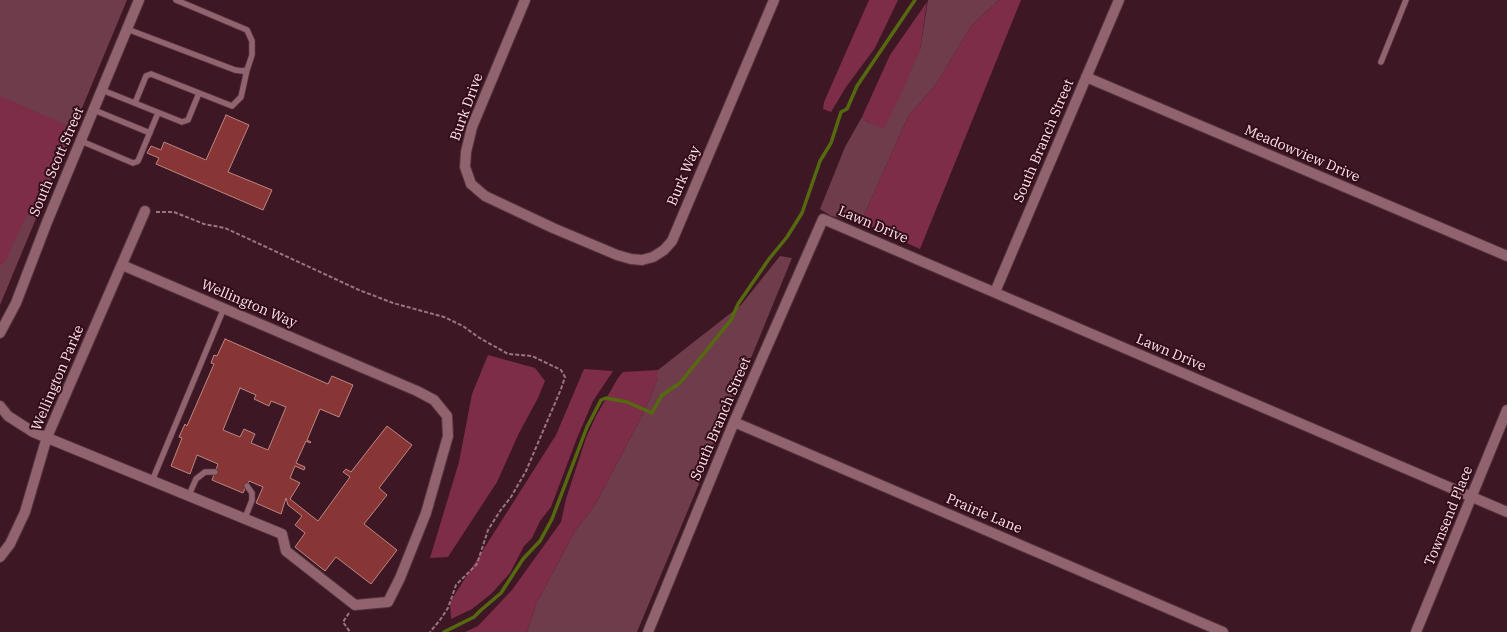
<!DOCTYPE html>
<html>
<head>
<meta charset="utf-8">
<style>
  body { margin:0 }
  canvas { display:block; background:#3d1723 }
</style>
</head>
<body>
<canvas width="1507" height="632"></canvas>
<script>
const g = document.querySelector('canvas').getContext('2d');
g.lineJoin = 'round';
function fill(path, color) {
  g.fillStyle = color;
  g.fill(path, 'evenodd');
}
function shape(rows) {
  const path = new Path2D();
  for (const r of rows) {
    path.moveTo(r[0], r[1]);
    for (let i = 2; i < r.length; i += 2) path.lineTo(r[i], r[i + 1]);
  }
  return path;
}
function strokePath(path, color, width, dash) {
  g.strokeStyle = color;
  g.lineWidth = width;
  g.lineCap = dash ? 'butt' : 'round';
  g.setLineDash(dash || []);
  g.stroke(path);
}
function write(font, color, halo, rows, align = 'center') {
  g.font = font + ' "IBM Plex Serif",serif';
  g.lineWidth = 4;
  g.setLineDash([]);
  g.textBaseline = 'middle';
  g.strokeStyle = halo;
  g.fillStyle = color;
  for (const [text, x, y, turn = 0] of rows) {
    g.save();
    g.translate(x, y);
    g.rotate((+turn || 0) * Math.PI / 180);
    g.textAlign = isNaN(turn) ? turn : align;
    if (halo) g.strokeText(text, 0, 0);
    g.fillText(text, 0, 0);
    g.restore();
  }
}
fill(shape([
  [0,0,127,0,0,305],
  [928,0,999,0,971,26,935,86,909,115,861,222,831,216,820,209,845,147,862,117,868,123,920,50],
  [780,256,792,258,719,436,637,632,527,632,536,604,575,531,595,505,644,412,658,378,658,370,741,305]
]), '#6e3c4a');
fill(shape([
  [869,0,898,0,875,48,846,87,831,112,823,109,824,102],
  [999,0,1021,0,920,249,861,222,909,115,935,86,971,26],
  [927,2,920,50,898,101,884,128,868,123,862,117,890,55],
  [0,96,71,127,46,181,17,235,7,259,0,266],
  [488,355,535,368,545,381,538,398,519,433,497,482,448,557,430,558,459,462,472,394],
  [584,369,613,371,593,401,577,438,551,507,540,521,532,538,524,546,510,573,491,594,472,609,451,619,450,602,556,435],
  [658,370,658,378,644,412,595,505,575,531,536,604,527,632,465,632,478,626,512,590,561,522,566,499,586,438,596,416,618,378,623,372]
]), '#7d2d48');
strokePath(shape([
  [444,632,474,617,481,610,501,593,523,559,540,541,552,519,587,427,601,400,606,398,627,402,652,413,662,395,680,383,731,320,738,304,769,259,787,237,802,213,820,161,831,143,841,112,847,109,857,86,915,0]
]), '#556a0f', 3.5);
const building = shape([
  [226,115,249,125,228,172,272,190,263,210,156,164,159,158,147,153,151,146,161,150,164,142,206,160,226,115],
  [225,339,328,384,332,376,353,385,339,417,320,409,307,440,311,442,310,443,306,441,296,463,305,467,304,470,295,466,290,478,300,483,290,499,318,521,350,477,343,472,346,469,351,472,387,426,412,445,379,488,387,495,364,524,397,550,371,584,336,557,325,571,295,547,305,533,295,525,302,516,288,505,286,498,281,514,256,503,263,487,249,481,243,493,212,480,218,464,197,455,190,474,171,466,182,438,179,437,185,424,187,426,214,364,211,363,214,355,217,356,225,339],
  [240,388,256,395,254,399,269,406,271,401,286,407,268,450,251,443,255,434,244,429,240,437,223,430,240,388]
]);
fill(building, '#873535');
strokePath(building, '#ba8784', 1);
const service = shape([
  [127,29,235,70,242,71,247,70,252,55,252,41,247,30,176,0],
  [1381,62,1406,0],
  [102,90,182,122,188,120,199,93],
  [135,103,146,76,151,74,232,106,241,97,247,70],
  [94,110,150,133],
  [81,141,133,163,136,162,138,161,158,113],
  [152,481,224,308],
  [189,495,196,479,205,472,215,472],
  [245,518,252,500,252,493,247,486]
]);
const minor = shape([
  [525,0,472,127,466,152,465,167,471,184,485,196,553,228,617,255,631,259,642,260,653,257,664,250,672,241,774,0],
  [1086,77,1507,256],
  [995,292,1119,0],
  [0,406,8,416,33,432,282,534,286,551,355,605,388,602,400,578,426,513,448,436,447,416,434,400,417,391,122,265],
  [734,422,1223,632],
  [0,557,10,544,25,512,47,437,145,211],
  [648,632,734,422,823,219,1507,512],
  [1416,632,1507,410]
]);
const tertiary = shape([
  [0,333,16,303,47,222,139,0]
]);
strokePath(service, '#52333d', 7);
strokePath(minor, '#52333d', 12);
strokePath(tertiary, '#52333d', 12);
strokePath(shape([
  [156,212,174,212,204,224,225,228,359,290,393,303,444,317,463,326,478,337,508,354,532,356,561,370,565,377,561,389,526,471,511,497,500,511,488,530,477,564,456,585,448,608,440,620,430,632],
  [349,613,343,622,350,632]
]), '#97767f', 2, [4, 2]);
strokePath(service, '#91636e', 5.5);
strokePath(minor, '#91636e', 10);
strokePath(tertiary, '#91636e', 10);
write('14px', '#fee3e9', '#320d19', [
  ["Burk Drive",467,107,-70],
  ["South Branch Street",1044,141,-67],
  ["Meadowview Drive",1302,154,23],
  ["South Scott Street",57,162,-67],
  ["Burk Way",684,176,-67],
  ["Lawn Drive",873,225,23],
  ["Wellington Way",249,304,23],
  ["Lawn Drive",1171,353,23],
  ["Wellington Parke",58,378,-67],
  ["South Branch Street",721,419,-67],
  ["Prairie Lane",984,514,23],
  ["Townsend Place",1449,516,-68]
]);
</script>
</body>
</html>
